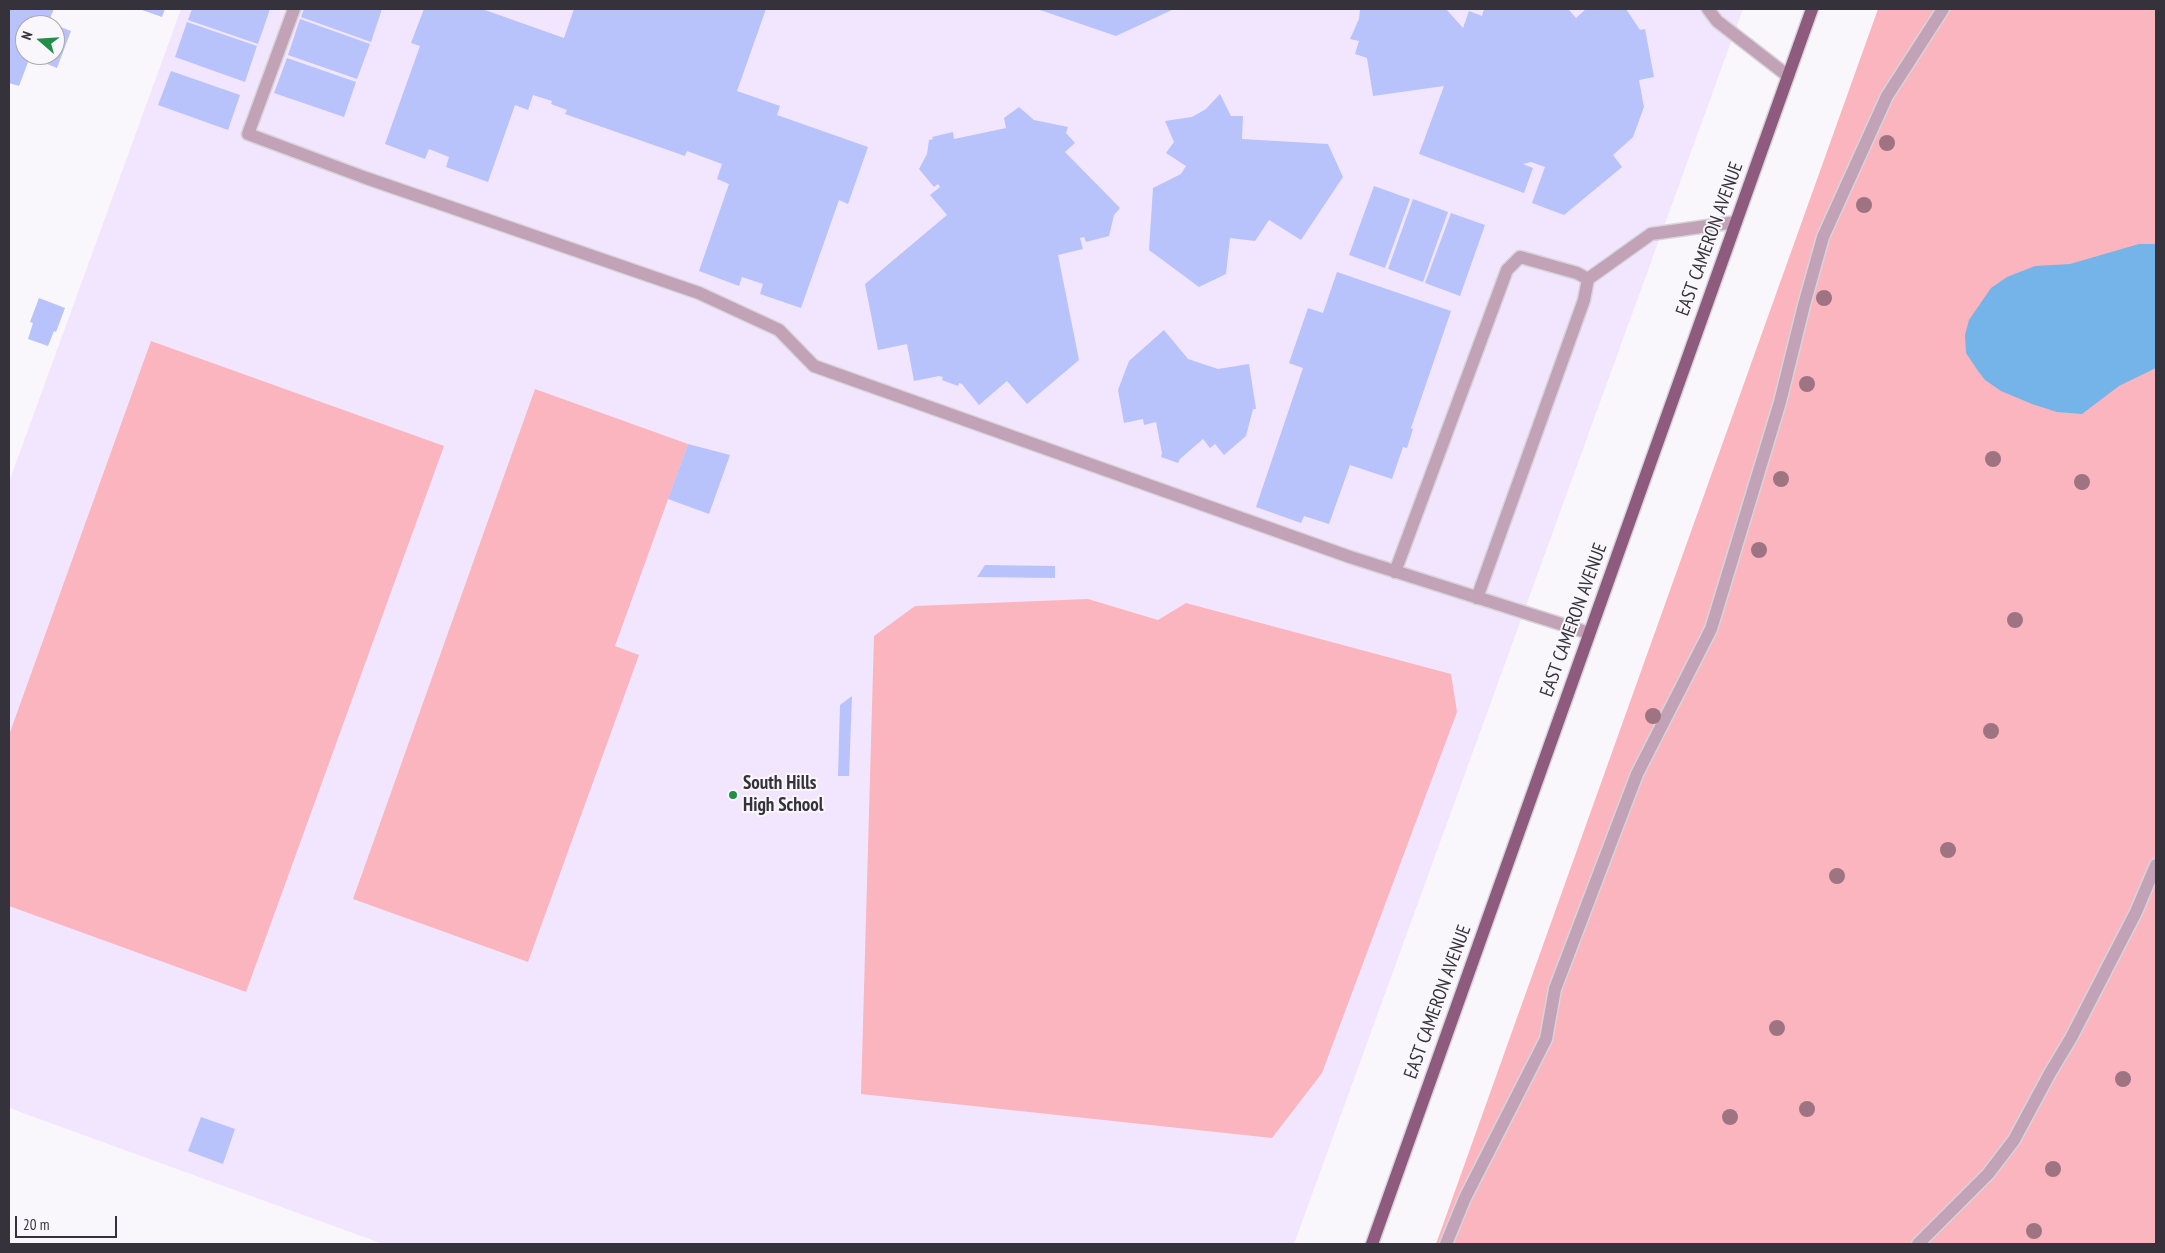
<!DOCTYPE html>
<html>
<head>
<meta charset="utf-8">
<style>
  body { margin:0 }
  #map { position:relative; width:2165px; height:1253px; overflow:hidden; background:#faf7fc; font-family:"PT Sans Narrow",sans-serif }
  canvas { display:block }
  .frame { position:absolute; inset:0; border:10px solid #36323b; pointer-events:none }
  .north { position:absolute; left:15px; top:15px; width:50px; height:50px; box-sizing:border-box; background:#faf7fc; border:1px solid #aca8af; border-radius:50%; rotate:289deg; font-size:14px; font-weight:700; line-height:20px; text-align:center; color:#36323b }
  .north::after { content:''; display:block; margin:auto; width:18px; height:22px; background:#208f48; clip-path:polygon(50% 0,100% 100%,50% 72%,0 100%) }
  .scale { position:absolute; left:15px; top:1216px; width:102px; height:22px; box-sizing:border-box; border:2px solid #36323b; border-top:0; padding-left:6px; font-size:15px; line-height:18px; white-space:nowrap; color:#36323b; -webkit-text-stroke:4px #faf7fc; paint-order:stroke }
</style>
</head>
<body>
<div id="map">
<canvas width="2165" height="1253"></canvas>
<div class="frame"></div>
<div class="north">N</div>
<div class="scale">20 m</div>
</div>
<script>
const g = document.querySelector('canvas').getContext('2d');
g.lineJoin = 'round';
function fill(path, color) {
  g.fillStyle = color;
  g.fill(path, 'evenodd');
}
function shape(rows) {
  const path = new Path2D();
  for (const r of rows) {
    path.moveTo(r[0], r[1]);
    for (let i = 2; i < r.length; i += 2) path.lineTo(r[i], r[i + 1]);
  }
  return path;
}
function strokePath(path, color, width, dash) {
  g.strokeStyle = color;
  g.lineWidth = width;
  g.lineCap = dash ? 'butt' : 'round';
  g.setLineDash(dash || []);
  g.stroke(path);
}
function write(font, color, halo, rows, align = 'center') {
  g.font = font + ' "PT Sans Narrow",sans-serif';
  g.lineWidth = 4;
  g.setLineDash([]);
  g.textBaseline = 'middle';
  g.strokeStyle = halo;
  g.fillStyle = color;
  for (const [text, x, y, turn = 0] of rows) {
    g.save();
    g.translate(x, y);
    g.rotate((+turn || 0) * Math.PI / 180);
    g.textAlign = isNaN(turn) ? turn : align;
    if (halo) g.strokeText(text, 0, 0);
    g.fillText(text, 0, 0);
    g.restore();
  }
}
fill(shape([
  [181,9,1743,9,1294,1244,383,1244,9,1108,9,482]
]), '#f2e6fe');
fill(shape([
  [1878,9,2156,9,2156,1244,1436,1244],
  [151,341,444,446,246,992,9,906,9,735],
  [535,389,688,444,615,646,639,655,528,962,353,899],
  [1088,599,1158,620,1186,603,1451,674,1457,712,1322,1073,1272,1138,861,1094,874,636,915,606]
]), '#fbb5be');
fill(shape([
  [2139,244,2156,244,2156,368,2119,386,2082,414,2057,412,2032,404,2001,391,1985,380,1978,371,1966,353,1965,335,1969,320,1991,288,2007,277,2035,266,2070,264]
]), '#75b4e8');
fill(shape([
  [9,9,54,9,48,23,53,25,25,25,25,55,55,55,55,25,71,31,57,68,30,57,19,86,9,83],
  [139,9,165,9,162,17],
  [192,9,270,9,258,44,188,20],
  [304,9,382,9,371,42,301,17],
  [424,9,482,9,564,38,574,9,766,9,737,91,780,106,777,115,868,147,848,204,839,200,801,308,760,294,763,284,742,277,739,286,699,271,729,184,717,179,722,164,687,151,685,156,565,114,567,110,551,104,552,101,533,95,528,110,515,105,488,182,446,167,449,157,429,149,425,159,385,144,420,46,411,43],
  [1037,9,1174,9,1116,36],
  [1360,9,1446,9,1463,28,1469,11,1482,16,1484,9,1568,9,1576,18,1586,9,1626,9,1640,30,1645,29,1654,77,1639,80,1644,107,1633,137,1613,155,1622,167,1564,215,1532,203,1545,167,1531,162,1523,164,1533,168,1524,193,1419,154,1444,86,1373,96,1367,58,1355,54,1359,41,1350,39,1359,19],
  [300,19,370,44,357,79,288,55],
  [187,22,257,46,245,82,175,57],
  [287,58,356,82,344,117,274,93],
  [171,71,240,95,228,130,158,105],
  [1220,94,1231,116,1243,116,1242,139,1328,144,1343,177,1301,240,1269,220,1255,241,1230,238,1226,274,1199,287,1149,250,1153,188,1181,174,1186,166,1166,153,1174,142,1165,121,1192,117,1206,109],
  [1019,107,1034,120,1068,127,1066,133,1075,143,1065,152,1120,208,1114,215,1109,236,1086,242,1084,237,1080,238,1083,249,1058,255,1079,360,1027,404,1007,381,979,405,962,384,959,383,958,386,942,380,943,377,939,376,914,381,907,344,878,350,865,284,947,215,930,195,940,187,938,184,934,187,919,169,927,154,929,140,933,139,932,137,953,132,954,139,1006,128,1004,118],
  [1374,186,1410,199,1385,268,1349,255],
  [1413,199,1448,212,1423,282,1388,269],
  [1451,213,1485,225,1460,296,1425,283],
  [1337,272,1451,311,1411,428,1413,429,1407,448,1403,447,1392,479,1350,465,1329,524,1304,516,1301,523,1256,507,1303,368,1289,363,1308,308,1323,313],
  [39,298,65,308,56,332,54,331,48,346,28,339,33,323,30,322],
  [1164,330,1188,359,1218,369,1249,364,1256,409,1253,409,1246,436,1224,455,1215,444,1210,448,1203,439,1180,459,1178,463,1161,457,1162,453,1156,422,1144,425,1143,419,1124,423,1118,390,1129,361],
  [688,444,730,455,709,514,668,499],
  [985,565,1055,566,1055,578,977,577],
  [852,696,849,776,838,776,840,705],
  [201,1117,235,1129,223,1164,188,1151]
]), '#b8c2fb');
const minor = shape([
  [294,9,248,134,366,178,699,293,779,330,814,366,1350,557,1589,633],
  [1708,9,1717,21,1788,76],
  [1588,279,1651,234,1736,222],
  [1395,572,1507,270,1520,257,1577,273,1588,279,1584,300,1477,598],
  [1446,1244,1465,1198,1546,1039,1555,989,1637,774,1711,629,1780,402,1804,305,1823,237,1887,96,1943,9],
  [1918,1244,1988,1174,2014,1140,2050,1073,2071,1038,2136,912,2156,865]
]);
const major = shape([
  [1372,1244,1812,9]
]);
strokePath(minor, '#d7d4d9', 15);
strokePath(major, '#d7d4d9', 15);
strokePath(minor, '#c1a2b6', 12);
strokePath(major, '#8e5a7e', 12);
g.fillStyle = '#9e7482';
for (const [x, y] of [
  [1887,143],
  [1864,205],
  [1824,298],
  [1807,384],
  [1993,459],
  [1781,479],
  [2082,482],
  [1759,550],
  [2015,620],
  [1653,716],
  [1991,731],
  [1948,850],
  [1837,876],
  [1777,1028],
  [2123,1079],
  [1807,1109],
  [1730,1117],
  [2053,1169],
  [2034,1231]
]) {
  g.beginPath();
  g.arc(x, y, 8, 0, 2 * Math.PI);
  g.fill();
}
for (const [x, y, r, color] of [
  [733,795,5,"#208f48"]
]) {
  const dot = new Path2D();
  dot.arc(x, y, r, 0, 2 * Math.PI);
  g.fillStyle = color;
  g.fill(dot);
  strokePath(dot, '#faf7fc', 2);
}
write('19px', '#36323b', '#faf7fc', [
  ["EAST CAMERON AVENUE",1710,239,-70],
  ["EAST CAMERON AVENUE",1574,620,-70],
  ["EAST CAMERON AVENUE",1438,1002,-70]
]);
write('bold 19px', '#36323b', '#faf7fc', [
  ["South Hills",743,784],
  ["High School",743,806]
], 'left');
</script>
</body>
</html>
